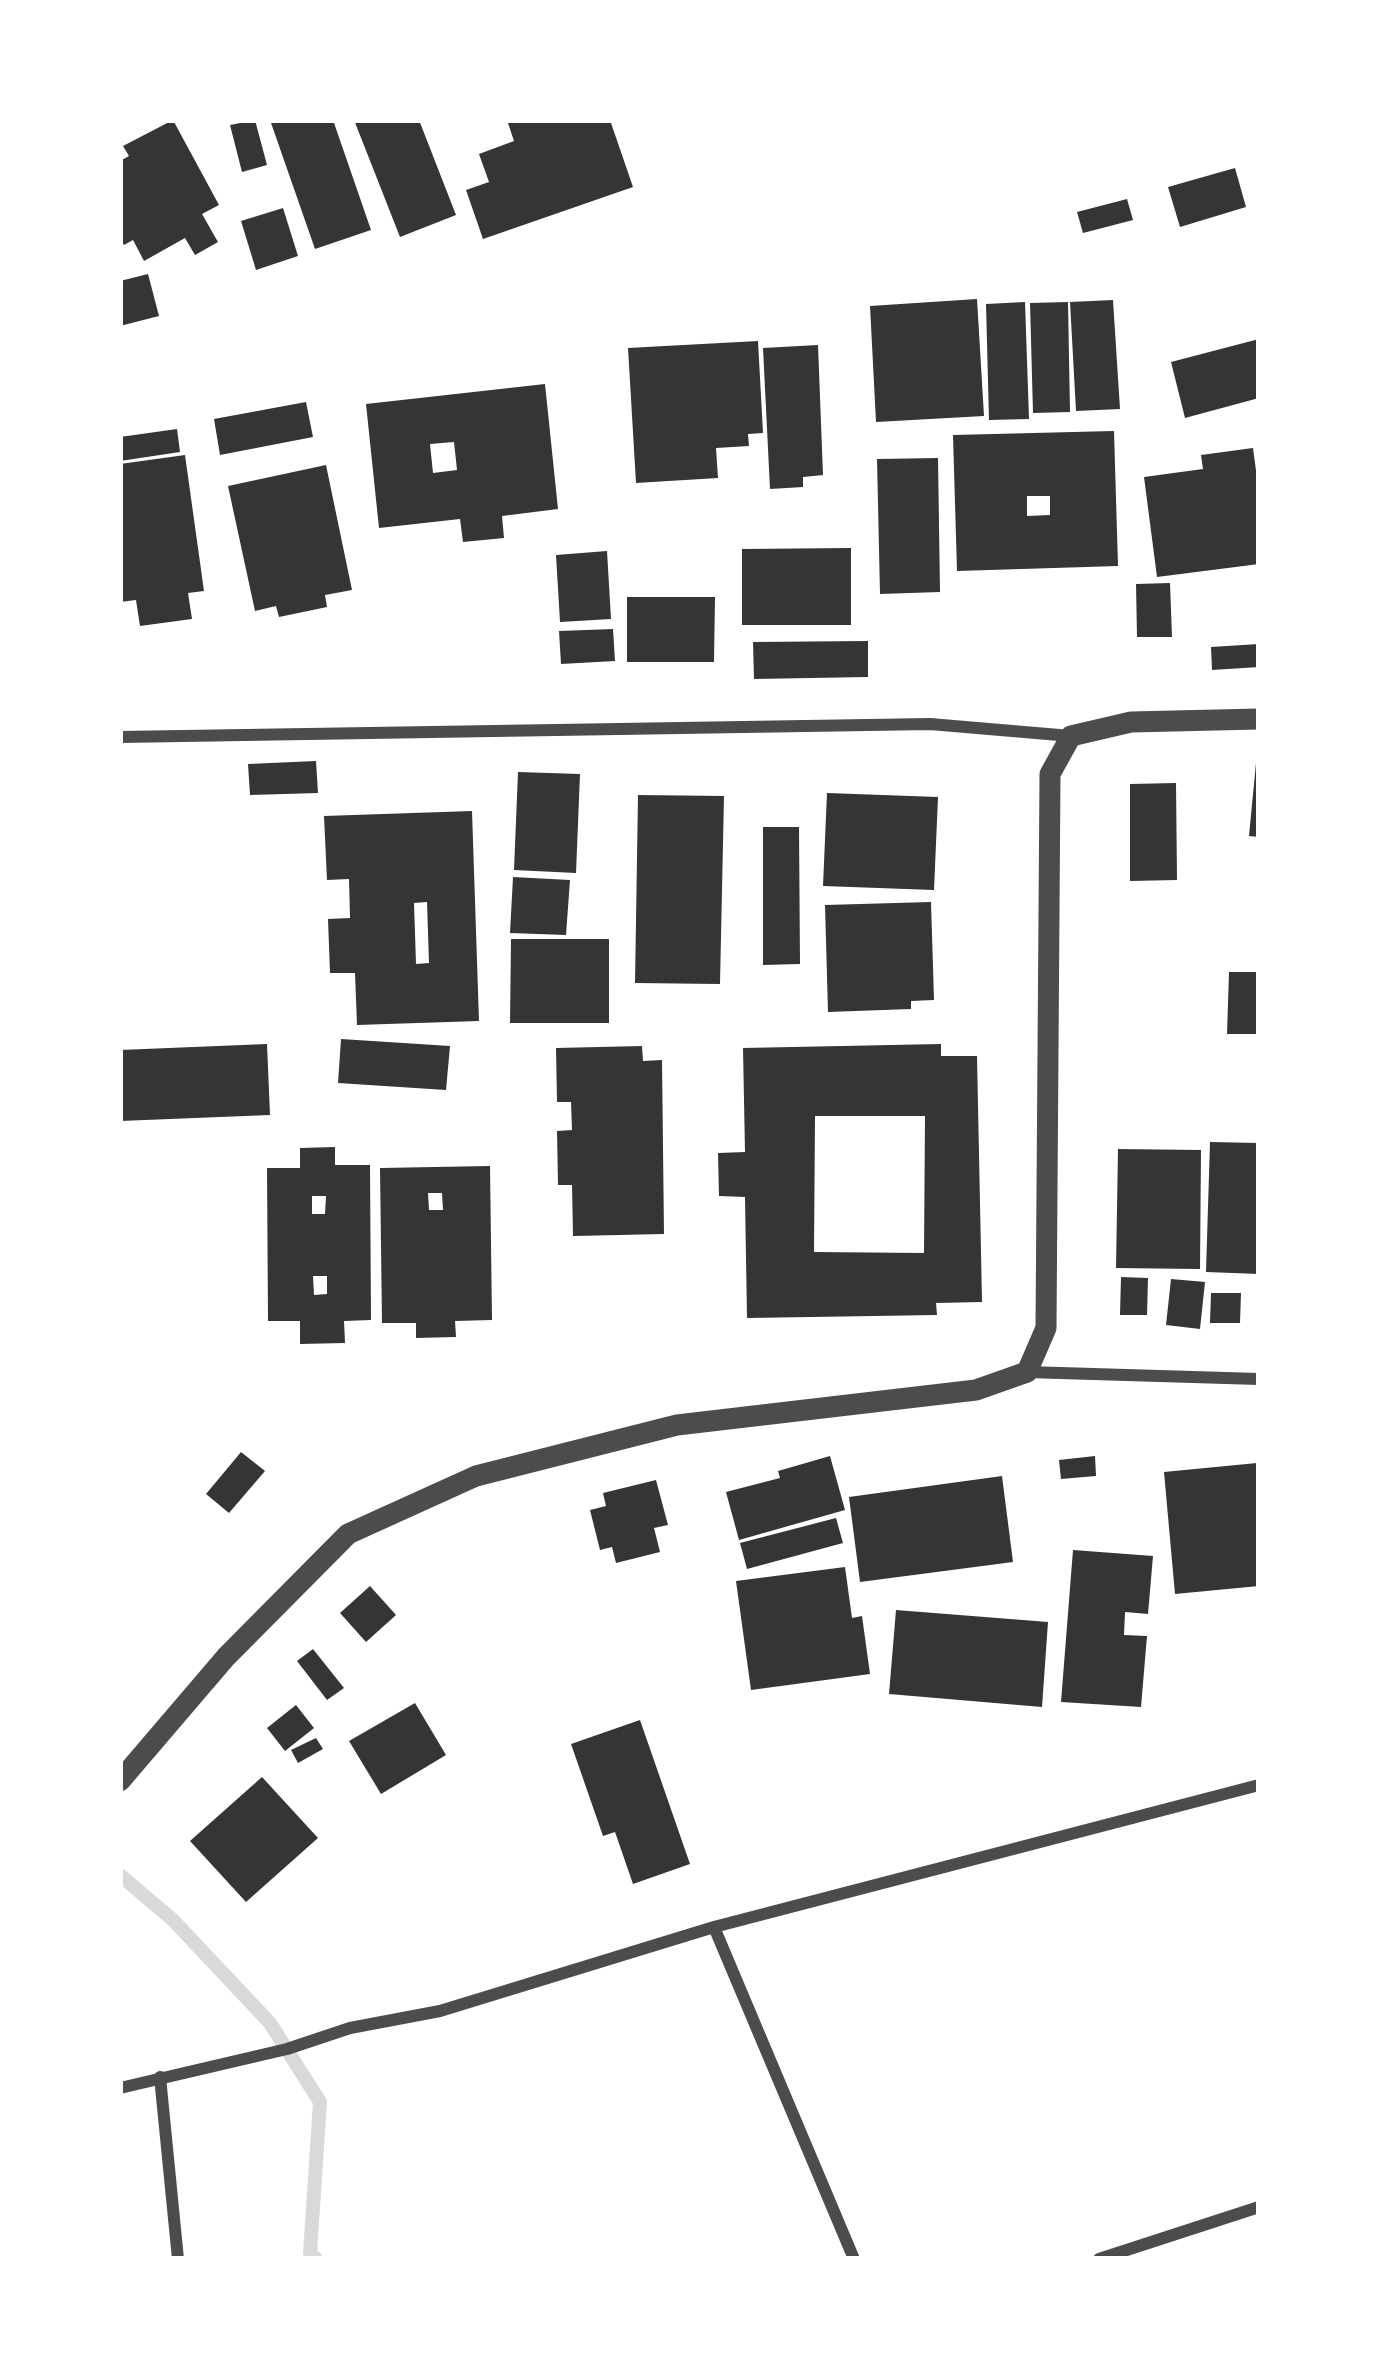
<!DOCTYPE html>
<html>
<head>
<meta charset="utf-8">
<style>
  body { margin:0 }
  #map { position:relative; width:1379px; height:2379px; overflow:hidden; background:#fff; font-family:"PT Sans",sans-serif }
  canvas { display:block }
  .frame { position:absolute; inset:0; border:123px solid #fff; pointer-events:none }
</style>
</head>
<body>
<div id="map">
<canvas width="1379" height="2379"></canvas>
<div class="frame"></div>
</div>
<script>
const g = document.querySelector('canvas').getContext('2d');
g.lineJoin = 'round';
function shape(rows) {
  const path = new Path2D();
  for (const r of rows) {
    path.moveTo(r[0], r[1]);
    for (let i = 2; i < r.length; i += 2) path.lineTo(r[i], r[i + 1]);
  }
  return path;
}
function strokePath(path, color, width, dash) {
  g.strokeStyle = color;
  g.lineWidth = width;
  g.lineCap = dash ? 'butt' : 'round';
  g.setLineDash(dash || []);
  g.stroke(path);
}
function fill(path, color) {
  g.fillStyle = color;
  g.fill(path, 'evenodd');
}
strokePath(shape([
  [120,1875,173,1920,270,2023,320,2102,310,2253,316,2259]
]), '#d9d9d9', 14);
fill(shape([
  [173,120,219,205,202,214,218,242,195,255,185,238,144,261,133,240,124,245,120,238,120,161,129,156,123,146],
  [255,120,267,165,242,172,230,125],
  [270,120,333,120,371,230,315,249],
  [354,120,419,120,456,215,400,237],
  [507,120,610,120,633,187,483,239,466,190,489,182,479,154,514,141],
  [1235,168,1246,207,1180,227,1168,187],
  [1127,199,1133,220,1083,233,1077,212],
  [283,208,298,256,256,270,241,221],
  [148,274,159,316,120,326,120,281],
  [977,299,984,416,876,422,870,306],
  [1113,300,1120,409,1076,411,1070,302],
  [1025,302,1029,419,989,420,986,304],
  [1068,302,1070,412,1033,413,1030,303],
  [1259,339,1259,398,1185,418,1171,362],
  [758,341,763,433,748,434,749,446,716,448,718,478,636,483,628,348],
  [818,345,823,475,803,477,803,487,770,489,763,348],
  [545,384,558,509,502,516,504,538,463,542,460,519,379,528,366,404],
  [454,442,457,470,433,473,430,444],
  [306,402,313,437,220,455,214,419],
  [177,429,180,452,120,461,120,437],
  [1114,431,1118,566,957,571,953,435],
  [1027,496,1050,496,1050,515,1027,516],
  [1253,448,1259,493,1259,564,1157,577,1144,477,1203,469,1201,455],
  [185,455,204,591,188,593,192,619,140,626,136,600,120,602,120,464],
  [938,458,940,592,880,594,877,459],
  [326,465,352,590,325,595,327,607,279,617,276,606,255,611,228,486],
  [851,548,851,625,742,625,742,549],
  [607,551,611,619,560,622,556,555],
  [1170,583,1172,637,1137,637,1136,584],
  [627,597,715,597,714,662,627,662],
  [613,629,615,661,561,664,559,631],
  [868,641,868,677,754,679,753,642],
  [1259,644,1259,667,1212,670,1211,647],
  [316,761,318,793,250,795,248,764],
  [1256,763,1259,763,1259,837,1249,836],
  [518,772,580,774,576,873,514,870],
  [1176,783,1177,880,1130,881,1130,784],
  [827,793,938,797,934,890,823,886],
  [638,795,724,796,720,984,635,983],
  [472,811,479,1021,357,1025,355,973,330,973,328,919,350,918,349,879,327,880,324,816],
  [427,902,429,963,416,964,414,903],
  [763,827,799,827,800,964,763,965],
  [513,877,570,880,566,935,510,933],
  [931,902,934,1000,911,1001,911,1009,828,1012,825,905],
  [511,939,609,939,609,1023,510,1023],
  [1229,972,1259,972,1259,1034,1227,1034],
  [341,1039,450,1046,446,1090,338,1083],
  [267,1044,270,1115,120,1121,120,1050],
  [941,1044,941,1056,977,1056,982,1302,936,1303,937,1315,747,1318,745,1197,719,1196,718,1153,745,1152,743,1048],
  [815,1116,925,1116,924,1253,814,1252],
  [642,1046,643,1061,662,1060,664,1234,573,1236,572,1185,558,1185,557,1131,572,1130,571,1102,557,1102,556,1048],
  [1210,1142,1259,1143,1259,1274,1206,1272],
  [335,1147,335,1165,370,1165,371,1320,344,1321,345,1343,300,1344,300,1321,268,1321,267,1168,300,1168,300,1148],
  [312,1196,326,1196,325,1214,312,1214],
  [313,1276,327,1276,327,1294,314,1295],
  [1118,1149,1201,1150,1200,1269,1116,1268],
  [490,1166,492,1320,455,1321,456,1337,416,1338,416,1323,382,1323,380,1168],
  [428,1193,442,1193,443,1210,429,1210],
  [1121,1277,1148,1278,1147,1315,1120,1315],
  [1171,1279,1205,1282,1200,1329,1166,1325],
  [1211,1293,1241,1293,1240,1323,1210,1323],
  [241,1452,265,1471,229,1513,206,1494],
  [830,1456,845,1510,739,1540,726,1492,780,1478,778,1471],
  [1095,1456,1096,1476,1061,1479,1059,1460],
  [1257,1463,1259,1586,1175,1594,1164,1472],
  [1002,1476,1013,1562,860,1582,849,1497],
  [656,1480,668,1525,654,1528,660,1552,616,1563,612,1547,600,1550,590,1510,606,1506,603,1493],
  [836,1518,843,1543,747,1569,740,1543],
  [1073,1550,1153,1556,1148,1614,1125,1612,1124,1635,1147,1636,1141,1707,1061,1702],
  [845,1567,852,1618,862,1616,870,1674,751,1690,736,1581],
  [370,1586,396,1615,366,1642,340,1613],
  [896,1610,1048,1622,1042,1707,889,1694],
  [313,1649,344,1688,327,1700,297,1661],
  [415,1703,446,1755,381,1794,349,1741],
  [296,1705,314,1728,285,1751,267,1728],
  [640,1720,690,1864,633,1884,615,1832,603,1836,571,1744],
  [316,1738,323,1749,298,1763,291,1750],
  [262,1777,318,1838,246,1902,190,1841]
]), '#353535');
strokePath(shape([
  [120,737,930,724,1071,736],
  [1027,1372,1259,1379],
  [714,1927,854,2259],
  [160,2077,178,2259],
  [120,2088,287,2049,350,2028,440,2011,714,1927,1259,1785],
  [1099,2259,1259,2207]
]), '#4c4c4c', 12);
strokePath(shape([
  [120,1781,226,1657,348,1534,476,1476,677,1425,976,1390,1027,1372,1046,1328,1050,774,1071,736,1131,722,1259,719]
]), '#4c4c4c', 21);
</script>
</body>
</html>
